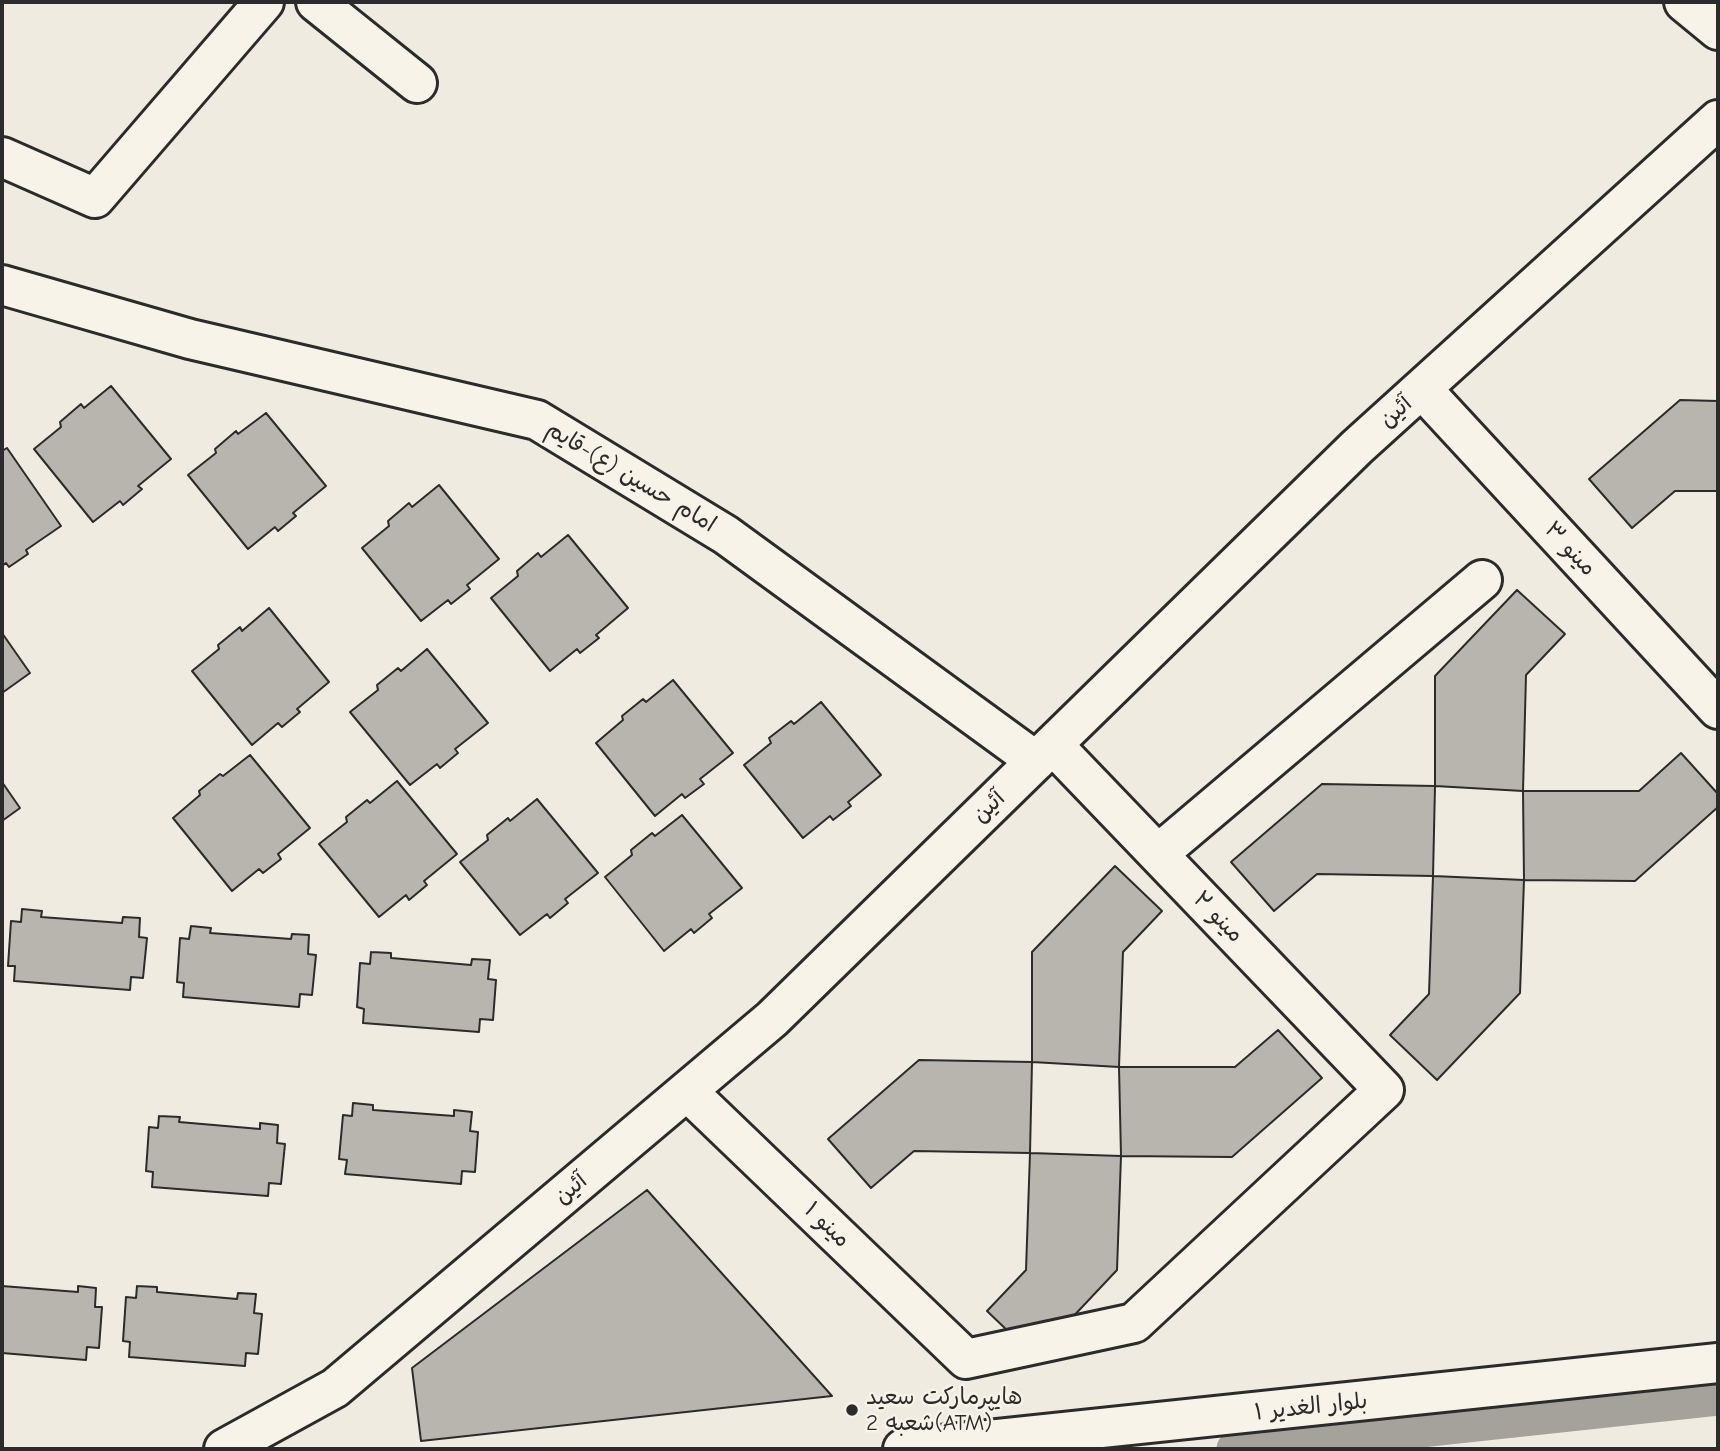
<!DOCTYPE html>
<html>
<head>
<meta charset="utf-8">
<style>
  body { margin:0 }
  #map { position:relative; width:1720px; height:1451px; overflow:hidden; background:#efebe0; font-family:"Comic Neue",sans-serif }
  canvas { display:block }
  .frame { position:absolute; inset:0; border:4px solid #2b2b2b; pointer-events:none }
</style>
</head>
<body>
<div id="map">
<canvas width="1720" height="1451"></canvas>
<div class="frame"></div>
</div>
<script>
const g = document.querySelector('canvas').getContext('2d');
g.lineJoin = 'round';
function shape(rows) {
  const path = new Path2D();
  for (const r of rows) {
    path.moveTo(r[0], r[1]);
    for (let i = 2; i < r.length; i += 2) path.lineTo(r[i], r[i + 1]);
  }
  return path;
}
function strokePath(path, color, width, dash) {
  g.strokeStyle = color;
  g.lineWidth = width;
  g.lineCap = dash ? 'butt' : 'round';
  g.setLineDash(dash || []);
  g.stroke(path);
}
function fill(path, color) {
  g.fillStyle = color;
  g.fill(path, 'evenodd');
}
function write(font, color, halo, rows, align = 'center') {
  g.font = font + ' "Comic Neue","Playpen Sans Arabic",sans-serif';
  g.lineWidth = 5;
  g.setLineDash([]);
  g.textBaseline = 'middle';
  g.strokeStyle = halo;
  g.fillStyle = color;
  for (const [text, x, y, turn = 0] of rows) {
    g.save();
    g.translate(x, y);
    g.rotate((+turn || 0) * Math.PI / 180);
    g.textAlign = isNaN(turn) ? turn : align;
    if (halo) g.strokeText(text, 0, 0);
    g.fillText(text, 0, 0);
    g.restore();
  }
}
strokePath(shape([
  [1235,1449,1718,1397]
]), '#a4a29a', 37);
const building = shape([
  [111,386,171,459,138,486,142,489,123,505,120,501,93,522,34,449,61,427,60,422,81,404,84,408,111,386],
  [1680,400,1718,401,1718,491,1675,491,1632,528,1589,479,1680,400],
  [266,413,326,486,293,513,296,516,278,531,275,527,248,549,188,475,216,453,215,449,236,431,238,434,266,413],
  [7,448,61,526,26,550,28,554,9,567,6,563,2,566,2,451,7,448],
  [439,485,499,559,467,585,470,589,451,604,448,600,421,621,362,548,389,526,388,521,409,503,412,507,439,485],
  [568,535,628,608,596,635,599,638,580,653,577,649,550,671,491,598,518,576,517,571,538,553,541,557,568,535],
  [1517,590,1565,634,1526,675,1523,791,1435,786,1435,676,1517,590],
  [269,608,329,682,297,709,300,712,282,727,278,723,252,745,192,671,219,649,218,645,240,627,242,631,269,608],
  [2,633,30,673,2,693,2,633],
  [427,649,488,723,455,749,458,753,440,768,437,764,410,785,350,712,378,690,377,685,398,668,401,671,427,649],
  [673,680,733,753,700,779,704,784,685,798,682,794,655,816,596,743,623,720,622,716,643,699,646,702,673,680],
  [821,702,881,775,848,802,851,806,833,820,830,816,803,838,744,765,771,743,769,738,791,721,794,724,821,702],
  [1681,753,1718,794,1718,807,1635,881,1524,880,1523,791,1639,791,1681,753],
  [250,755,310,828,278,854,281,859,263,873,259,869,232,891,173,818,200,795,199,791,220,774,223,776,250,755],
  [397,781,457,854,424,881,427,885,409,900,406,895,379,917,319,844,347,822,346,817,367,800,370,803,397,781],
  [2,782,20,808,2,821,2,782],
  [1322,784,1435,786,1433,876,1317,874,1274,911,1231,862,1322,784],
  [537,799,598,873,565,899,568,903,550,918,547,914,520,935,460,862,488,840,487,835,508,818,510,821,537,799],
  [682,815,742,888,709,914,712,918,694,933,691,929,664,951,605,877,632,855,631,850,652,833,655,836,682,815],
  [1115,866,1162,911,1123,952,1119,1067,1032,1062,1032,952,1115,866],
  [1433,876,1524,880,1520,993,1437,1080,1390,1035,1429,994,1433,876],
  [22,909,42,911,41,917,122,923,123,917,140,918,139,937,147,938,143,978,131,977,130,990,14,981,15,966,8,966,11,921,21,922,22,909],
  [191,926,211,928,210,933,291,939,292,934,309,935,308,954,316,955,312,995,300,994,299,1007,183,997,184,983,177,982,180,938,189,939,191,926],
  [371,952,391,953,391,958,471,965,472,959,490,960,488,979,496,980,493,1020,480,1019,479,1032,363,1023,364,1009,357,1007,360,963,370,964,371,952],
  [1278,1030,1322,1078,1232,1157,1121,1156,1119,1067,1235,1067,1278,1030],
  [919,1060,1032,1062,1030,1153,914,1151,871,1188,828,1139,919,1060],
  [353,1103,373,1105,373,1110,454,1116,454,1110,472,1112,470,1131,478,1132,475,1172,462,1171,461,1184,345,1174,347,1160,339,1159,343,1115,352,1116,353,1103],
  [159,1116,180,1117,179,1122,260,1129,260,1123,278,1125,277,1143,285,1144,281,1184,269,1183,268,1196,152,1187,153,1172,146,1171,149,1127,158,1128,159,1116],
  [1030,1153,1121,1156,1117,1270,1035,1357,987,1311,1026,1270,1030,1153],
  [647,1190,832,1396,421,1441,412,1368,647,1190],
  [2,1286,78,1292,78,1286,96,1288,95,1307,102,1307,99,1348,87,1347,86,1360,2,1353,2,1286],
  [137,1286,157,1287,157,1292,237,1299,238,1293,256,1294,254,1313,262,1314,258,1354,246,1353,245,1366,129,1357,130,1342,123,1341,126,1297,136,1298,137,1286]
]);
fill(building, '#b8b5ae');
strokePath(building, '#2b2b2b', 2);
const minor = shape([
  [316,2,417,83],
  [1684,2,1718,30],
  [2,157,95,198,264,2],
  [2,285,190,339,537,420,726,535,1036,761],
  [1422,389,1718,709],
  [1158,854,1482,580],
  [687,1091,966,1359,1134,1323,1384,1090,1053,745],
  [224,1449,335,1388,772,1019,1357,447,1718,120],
  [903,1449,1718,1363]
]);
strokePath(minor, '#2b2b2b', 44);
strokePath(minor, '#f7f3e8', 38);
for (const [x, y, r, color] of [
  [852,1410,7,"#2b2b2b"]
]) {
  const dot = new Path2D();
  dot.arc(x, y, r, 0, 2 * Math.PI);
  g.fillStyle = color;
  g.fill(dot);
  strokePath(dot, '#f7f3e8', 2.5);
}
write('23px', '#2b2b2b', '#f7f3e8', [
  ["آئین",1396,412,-42],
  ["امام حسین (ع)-قایم",631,477,31],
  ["مینو ۳",1570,549,47],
  ["آئین",989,807,-44],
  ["مینو ۲",1218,917,46],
  ["آئین",571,1189,-40],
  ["مینو ۱",827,1225,44],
  ["بلوار الغدیر ۱",1311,1407,-6]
]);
write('23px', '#2b2b2b', '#f7f3e8', [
  ["هایپرمارکت سعید",866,1397],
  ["شعبه 2(ATM)",866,1423]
], 'left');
</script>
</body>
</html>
